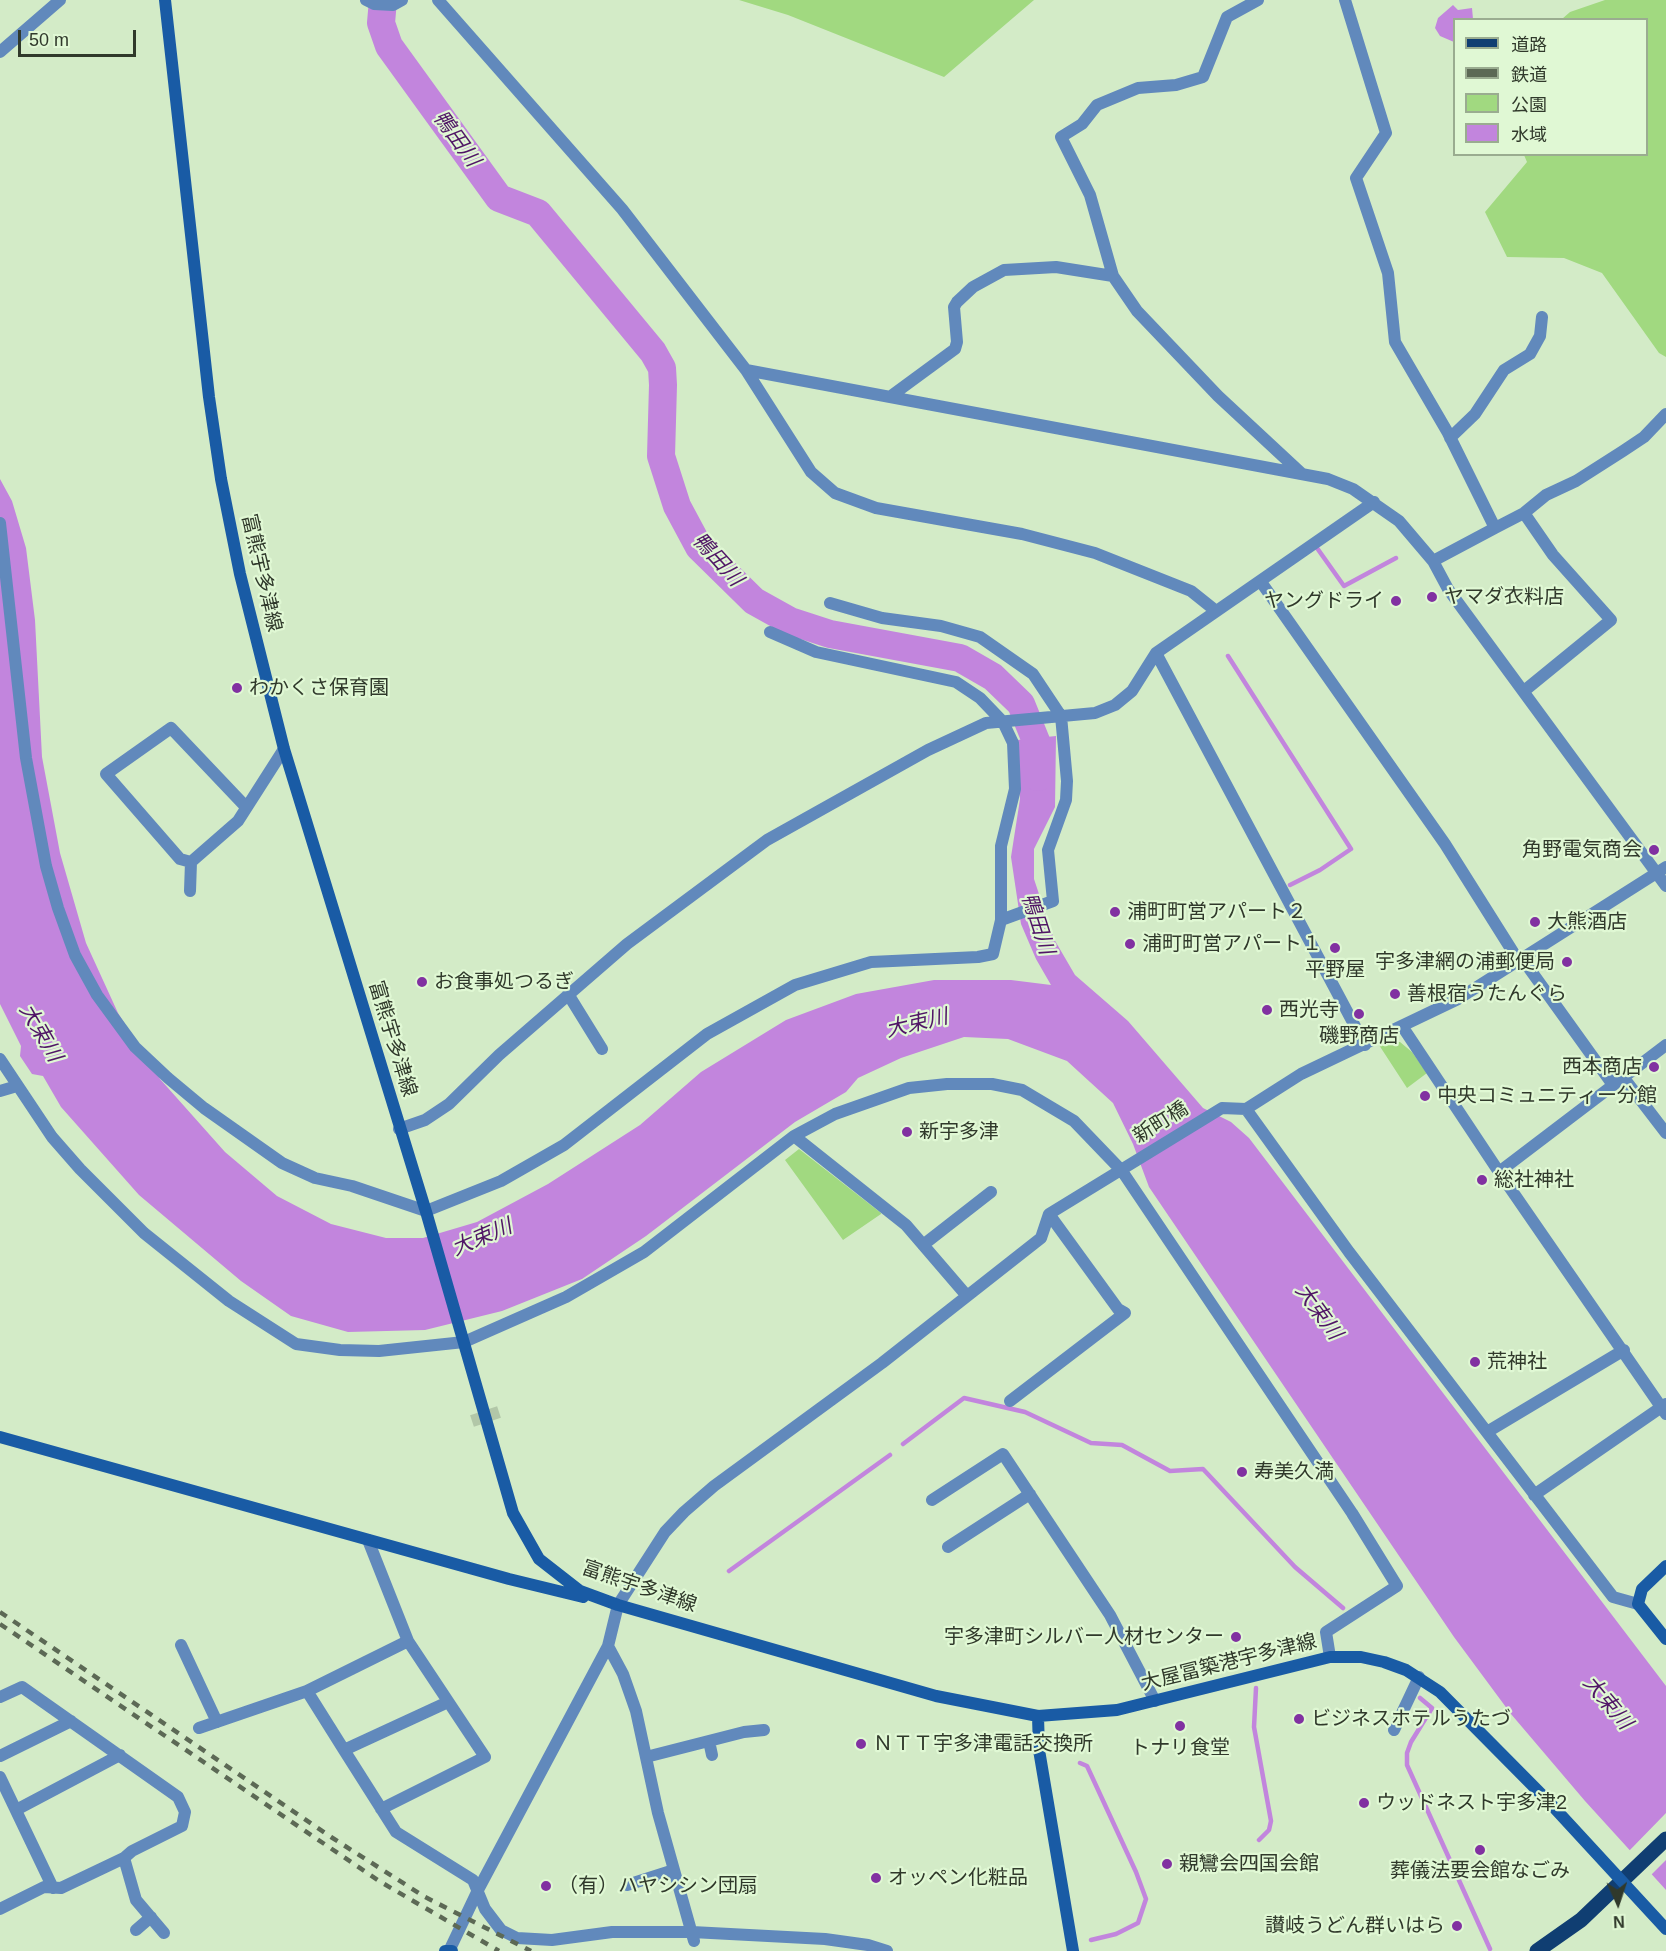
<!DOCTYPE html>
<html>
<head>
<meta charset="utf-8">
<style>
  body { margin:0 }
  #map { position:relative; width:1666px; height:1951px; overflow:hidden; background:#d3ebc7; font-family:Arial,"Noto Sans JP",sans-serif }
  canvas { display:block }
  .legend { position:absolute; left:1453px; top:18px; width:195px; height:138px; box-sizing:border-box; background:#e0f8d4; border:2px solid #9aac90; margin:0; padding:8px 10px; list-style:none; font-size:18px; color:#30392b }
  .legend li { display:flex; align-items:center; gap:12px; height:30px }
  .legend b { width:30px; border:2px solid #9aac90 }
  .north { position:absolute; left:1588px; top:1873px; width:60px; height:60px; -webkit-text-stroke:4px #e0f8d4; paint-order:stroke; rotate:177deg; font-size:16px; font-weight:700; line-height:24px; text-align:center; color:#30392b }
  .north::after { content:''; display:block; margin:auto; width:21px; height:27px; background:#30392b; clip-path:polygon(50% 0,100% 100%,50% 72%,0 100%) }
  .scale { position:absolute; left:18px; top:30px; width:118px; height:27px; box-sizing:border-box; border:3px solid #30392b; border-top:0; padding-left:8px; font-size:18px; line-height:21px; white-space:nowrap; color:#30392b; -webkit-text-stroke:4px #e0f8d4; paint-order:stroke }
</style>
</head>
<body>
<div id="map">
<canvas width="1666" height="1951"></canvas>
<ul class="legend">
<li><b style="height:8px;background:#103e72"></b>道路</li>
<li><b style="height:8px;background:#5c6955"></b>鉄道</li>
<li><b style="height:16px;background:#a1d980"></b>公園</li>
<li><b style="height:16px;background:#c285dd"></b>水域</li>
</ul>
<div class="north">N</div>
<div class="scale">50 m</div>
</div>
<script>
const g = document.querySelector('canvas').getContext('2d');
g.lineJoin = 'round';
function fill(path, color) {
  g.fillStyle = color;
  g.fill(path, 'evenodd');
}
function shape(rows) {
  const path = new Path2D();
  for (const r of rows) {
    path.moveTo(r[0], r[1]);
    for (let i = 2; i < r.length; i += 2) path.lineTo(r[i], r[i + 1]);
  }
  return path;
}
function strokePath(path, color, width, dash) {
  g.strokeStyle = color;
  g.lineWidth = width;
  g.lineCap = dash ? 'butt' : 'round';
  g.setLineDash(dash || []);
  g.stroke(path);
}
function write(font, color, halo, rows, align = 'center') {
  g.font = font + ' Arial,"Noto Sans JP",sans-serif';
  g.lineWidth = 4.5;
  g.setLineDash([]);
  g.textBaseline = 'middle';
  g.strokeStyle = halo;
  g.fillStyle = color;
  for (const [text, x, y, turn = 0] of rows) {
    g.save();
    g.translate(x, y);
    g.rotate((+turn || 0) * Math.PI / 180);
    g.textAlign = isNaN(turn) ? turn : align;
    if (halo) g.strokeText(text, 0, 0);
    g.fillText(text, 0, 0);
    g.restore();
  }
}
fill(shape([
  [739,0,1034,0,944,77,788,15],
  [1605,0,1666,0,1666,357,1659,353,1602,273,1564,258,1507,257,1485,212,1527,162,1524,155,1646,154,1646,20,1562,19,1570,12],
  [1388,1041,1400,1042,1412,1052,1427,1073,1407,1088,1379,1045],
  [799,1149,881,1213,881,1214,843,1240,785,1160]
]), '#a1d980');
fill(shape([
  [1453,5,1458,10,1472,8,1473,19,1454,20,1454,42,1440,36,1435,28,1438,18],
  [0,479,12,501,26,548,35,620,42,757,60,853,86,943,118,1013,160,1079,225,1152,277,1196,331,1224,386,1238,423,1238,477,1222,548,1184,640,1125,701,1072,786,1020,856,994,934,980,1011,980,1051,985,1036,959,1021,924,1011,857,1020,799,1017,740,1056,736,1055,807,1034,849,1034,879,1054,939,1075,975,1128,1021,1203,1108,1231,1122,1249,1138,1666,1686,1666,1890,1585,1801,1511,1714,1454,1637,1149,1187,1133,1144,1113,1103,1067,1061,1008,1039,964,1037,901,1058,858,1078,846,1092,795,1122,646,1236,582,1279,502,1311,425,1330,348,1332,291,1316,241,1281,139,1195,61,1107,43,1076,32,1074,20,1056,21,1046,0,1004]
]), '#c285dd');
fill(shape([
  [1666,1813,1666,1860,1650,1876,1628,1852]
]), '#d3ebc7');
strokePath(shape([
  [1317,548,1344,586,1396,558],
  [1228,656,1351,849,1320,870,1290,885],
  [903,1444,964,1398,1025,1412,1091,1443,1122,1445,1170,1471,1203,1469,1295,1567,1343,1608],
  [729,1571,890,1455],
  [1256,1688,1254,1727,1271,1821,1269,1830,1259,1840],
  [1420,1698,1432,1708,1411,1742,1407,1753,1407,1765,1490,1949],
  [1080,1763,1087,1766,1136,1872,1146,1899,1138,1923,1116,1934,1091,1940]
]), '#c285dd', 4.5);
strokePath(shape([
  [383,0,381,23,389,46,499,198,538,213,653,352,662,368,663,385,661,456,677,506,699,547,754,601,790,621,830,634,960,658,993,677,1021,704,1038,746,1038,777]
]), '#c285dd', 28);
strokePath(shape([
  [472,1421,499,1412]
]), '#b2c7a8', 12, [12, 6]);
strokePath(shape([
  [366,0,374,4,393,5,402,0],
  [438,0,622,209,746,370,811,472,835,493,876,508,1022,534,1095,553,1191,591,1216,611],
  [1258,0,1227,17,1203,77,1176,85,1138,88,1097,105,1082,124,1061,137,1090,195,1113,276,1137,311,1218,396,1302,474],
  [1345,0,1386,133,1356,178,1388,273,1395,342,1448,433,1495,528,1433,561],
  [0,52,60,0],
  [746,370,1328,479,1353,489,1399,521,1433,561,1448,589,1666,886],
  [891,396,955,349,957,342,954,307,957,302,973,287,1004,270,1056,267,1113,276],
  [1450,438,1475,414,1504,370,1530,354,1540,336,1542,317],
  [0,523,26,758,46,866,58,908,75,955,97,995,135,1047,168,1078,204,1108,282,1163,315,1178,352,1186,426,1211,501,1181,564,1145,707,1034,795,985,871,962,978,957,993,954,1001,920,1001,846,1015,789,1013,743,1003,722,980,698,956,682,816,652,770,632],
  [1495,528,1524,513,1546,495,1576,481,1623,451,1644,437,1666,414],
  [1261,582,1445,844,1518,960],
  [830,603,882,618,941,626,980,637,1033,674,1061,716,1067,781,1066,800,1048,850,1053,901,1001,920],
  [1156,653,1365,1045],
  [1524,691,1611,620,1553,555,1524,513],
  [191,862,180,859,106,774,171,728,246,807],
  [190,891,191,862,238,821,284,749],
  [1521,957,1613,1085],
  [568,994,602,1049],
  [1402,1026,1499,1172,1666,1414],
  [0,1059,52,1137,80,1169,144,1233,229,1301,296,1344,340,1350,379,1351,464,1342,566,1297,644,1252,794,1136,835,1114,909,1088,947,1084,992,1084,1022,1090,1074,1121,1122,1171,1352,1513,1397,1586,1326,1632,1330,1657],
  [1623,1077,1666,1133],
  [0,1091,17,1086],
  [1246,1109,1349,1252,1613,1597,1638,1604],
  [399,1129,425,1120,449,1104,499,1055,627,944,767,840,928,750,986,723,1095,713,1115,705,1132,691,1156,653,1374,502],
  [794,1136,906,1225,967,1296],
  [1499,1172,1666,1045],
  [923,1245,991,1192],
  [1010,1401,1125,1313,1118,1309,1049,1214],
  [1487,1432,1624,1350],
  [1534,1495,1666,1404],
  [932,1500,1003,1454,1110,1615,1155,1701],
  [368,1540,408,1641],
  [948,1547,1030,1494],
  [181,1645,217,1722],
  [608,1646,623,1674,636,1711,658,1813,694,1941],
  [0,1697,22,1687,178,1797,185,1812,182,1826,132,1851,124,1858,61,1888,44,1887,0,1909],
  [199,1728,307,1691],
  [1394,1730,1419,1677],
  [709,1741,712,1755],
  [344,1750,448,1702],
  [0,1756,71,1721],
  [646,1757,744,1732,764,1730],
  [0,1777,53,1888],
  [381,1809,485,1757,408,1641,307,1691,344,1750,396,1832,473,1880,485,1909,501,1930,517,1938,552,1940,612,1932,692,1932,825,1939,868,1945,887,1951],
  [16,1810,120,1755],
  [124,1858,136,1900,164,1933],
  [627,1885,674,1870],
  [136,1930,151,1917],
  [450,1949,478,1890,608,1646,618,1605,665,1532,684,1512,714,1486,882,1363,1041,1238,1049,1214,1222,1108,1246,1109,1301,1074,1458,999,1666,867]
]), '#6189bc', 12);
strokePath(shape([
  [165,0,209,397,221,479,240,574,284,749,427,1215,513,1513,539,1559,580,1591,618,1605,936,1696,1038,1716,1117,1710,1330,1657,1361,1657,1384,1662,1406,1670,1440,1692,1548,1801],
  [0,1437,509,1579,583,1597],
  [1666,1566,1642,1589,1638,1604,1666,1639],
  [1038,1716,1039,1750,1073,1951],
  [445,1951,452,1951]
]), '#195ba5', 12);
strokePath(shape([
  [1537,1951,1581,1920,1666,1839]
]), '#103e72', 15);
strokePath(shape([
  [0,1612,331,1837,425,1897,531,1951],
  [0,1624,379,1881,499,1951]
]), '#5c6955', 4.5, [8, 8]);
strokePath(shape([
  [1548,1801,1666,1929]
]), '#195ba5', 12);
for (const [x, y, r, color] of [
  [1432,597,6,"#8131a1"],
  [1396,601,6,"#8131a1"],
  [237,688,6,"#8131a1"],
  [1654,850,6,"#8131a1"],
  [1115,912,6,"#8131a1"],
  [1535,922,6,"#8131a1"],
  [1130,944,6,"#8131a1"],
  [1335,948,6,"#8131a1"],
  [1567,962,6,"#8131a1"],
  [422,982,6,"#8131a1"],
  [1395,994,6,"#8131a1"],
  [1267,1010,6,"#8131a1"],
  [1359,1014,6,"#8131a1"],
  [1654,1067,6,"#8131a1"],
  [1425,1096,6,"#8131a1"],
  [907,1132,6,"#8131a1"],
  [1482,1180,6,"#8131a1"],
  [1475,1362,6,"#8131a1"],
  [1242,1472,6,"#8131a1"],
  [1236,1637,6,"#8131a1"],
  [1299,1719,6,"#8131a1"],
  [1180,1726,6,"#8131a1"],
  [861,1744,6,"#8131a1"],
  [1364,1803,6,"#8131a1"],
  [1480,1850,6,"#8131a1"],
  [1167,1864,6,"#8131a1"],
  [876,1878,6,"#8131a1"],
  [546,1886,6,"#8131a1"],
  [1457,1926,6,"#8131a1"]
]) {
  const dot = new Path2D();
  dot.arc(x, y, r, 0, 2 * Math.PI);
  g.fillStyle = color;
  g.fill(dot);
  strokePath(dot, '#e0f8d4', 2);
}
write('20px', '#30392b', '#e0f8d4', [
  ["富熊宇多津線",261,573,77],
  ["富熊宇多津線",392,1039,73],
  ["新町橋",1161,1123,-32],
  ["富熊宇多津線",639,1587,19],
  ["大屋冨築港宇多津線",1229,1663,-14]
]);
write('20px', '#30392b', '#e0f8d4', [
  ["ヤマダ衣料店",1444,597],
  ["ヤングドライ",1384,601,"right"],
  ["わかくさ保育園",249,688],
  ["角野電気商会",1642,850,"right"],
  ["浦町町営アパート２",1127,912],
  ["大熊酒店",1547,922],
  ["浦町町営アパート１",1142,944],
  ["宇多津網の浦郵便局",1555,962,"right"],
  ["平野屋",1335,970,"center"],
  ["お食事処つるぎ",434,982],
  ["善根宿うたんぐら",1407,994],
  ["西光寺",1279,1010],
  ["磯野商店",1359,1036,"center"],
  ["西本商店",1642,1067,"right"],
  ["中央コミュニティー分館",1437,1096],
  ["新宇多津",919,1132],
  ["総社神社",1494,1180],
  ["荒神社",1487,1362],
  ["寿美久満",1254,1472],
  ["宇多津町シルバー人材センター",1224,1637,"right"],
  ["ビジネスホテルうたづ",1311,1719],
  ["ＮＴＴ宇多津電話交換所",873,1744],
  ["トナリ食堂",1180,1748,"center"],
  ["ウッドネスト宇多津2",1376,1803],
  ["親鸞会四国会館",1179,1864],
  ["葬儀法要会館なごみ",1480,1871,"center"],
  ["オッペン化粧品",888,1878],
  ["（有）ハヤシシン団扇",558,1886],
  ["讃岐うどん群いはら",1445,1926,"right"]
], 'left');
write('italic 21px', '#501666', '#e0f8d4', [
  ["鴨田川",456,139,54],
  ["鴨田川",717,560,48],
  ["鴨田川",1037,924,72],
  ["大束川",917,1024,-13],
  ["大束川",40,1033,60],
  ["大束川",482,1238,-23],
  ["大束川",1318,1312,54],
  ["大束川",1607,1703,50]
]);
</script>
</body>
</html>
